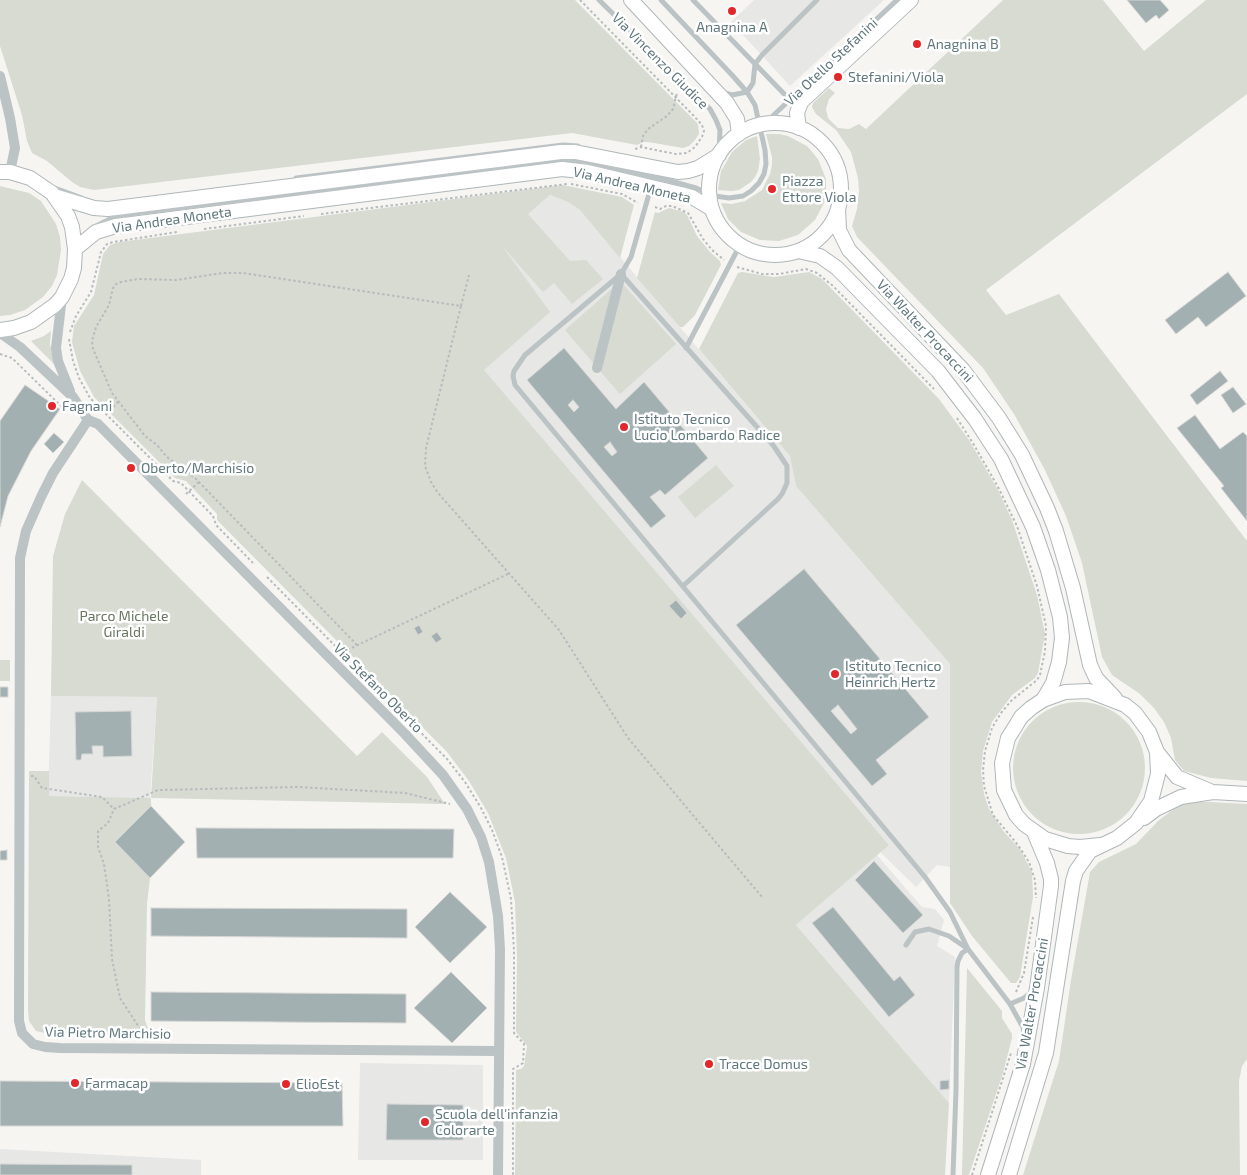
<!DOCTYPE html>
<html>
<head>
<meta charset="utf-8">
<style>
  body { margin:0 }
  canvas { display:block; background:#f6f5f2 }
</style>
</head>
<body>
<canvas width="1247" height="1175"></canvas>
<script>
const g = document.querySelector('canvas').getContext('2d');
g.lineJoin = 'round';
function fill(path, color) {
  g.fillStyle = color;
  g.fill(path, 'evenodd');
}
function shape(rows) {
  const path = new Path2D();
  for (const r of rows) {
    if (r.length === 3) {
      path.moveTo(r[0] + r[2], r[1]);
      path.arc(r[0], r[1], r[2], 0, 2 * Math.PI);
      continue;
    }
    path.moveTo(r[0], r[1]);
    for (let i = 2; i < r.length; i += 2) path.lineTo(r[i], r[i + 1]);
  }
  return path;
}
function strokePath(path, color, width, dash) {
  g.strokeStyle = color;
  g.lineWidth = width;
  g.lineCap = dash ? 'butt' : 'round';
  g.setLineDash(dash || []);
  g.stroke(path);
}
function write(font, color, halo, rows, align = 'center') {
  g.font = font + ' "Exo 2",sans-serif';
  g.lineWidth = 5;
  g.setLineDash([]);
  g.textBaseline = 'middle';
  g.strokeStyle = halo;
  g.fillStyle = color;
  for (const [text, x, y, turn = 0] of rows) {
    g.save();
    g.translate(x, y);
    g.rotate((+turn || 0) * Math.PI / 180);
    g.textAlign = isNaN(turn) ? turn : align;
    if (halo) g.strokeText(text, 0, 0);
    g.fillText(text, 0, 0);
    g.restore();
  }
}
fill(shape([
  [754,0,884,0,790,86,731,22],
  [550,195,568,202,580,210,790,456,796,486,950,664,950,867,937,865,916,887,880,852,889,845,483,370,549,312,497,240],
  [51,696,157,697,150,798,48,796],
  [877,855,922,907,935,909,944,920,937,946,955,957,949,1103,796,925],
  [360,1063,483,1065,483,1160,358,1160],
  [0,1149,201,1160,201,1175,0,1175]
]), '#e7e7e6');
fill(shape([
  [0,0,575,0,698,124,699,134,695,140,689,146,683,148,648,142,643,142,637,145,572,133,94,190,80,187,72,182,47,161,32,153,27,141,22,115,0,46],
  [1003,0,1103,0,1144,51,1206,0,1247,0,1247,94,986,290,1006,315,1059,294,1247,541,1247,781,1211,778,1184,771,1175,760,1171,738,1164,722,1154,708,1140,694,1112,675,1102,657,1082,563,1066,516,1045,470,1014,414,983,368,857,237,852,226,857,209,859,191,858,178,851,152,836,130,816,114,812,107,813,103,829,88,835,93,829,99,826,109,828,118,838,128,849,129,859,124,866,129],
  [766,134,779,134,788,136,807,146,818,159,826,179,826,193,824,203,815,220,798,235,779,241,760,240,741,232,728,219,721,203,732,204,745,201,762,190,770,174,772,165,772,157],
  [757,136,760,159,758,171,755,177,751,182,739,190,732,191,718,190,721,171,732,152,746,140],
  [563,185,622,197,634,205,620,258,580,210,568,202,550,195,528,214,570,261,586,260,603,279,572,304,554,283,543,292,502,246,550,312,484,370,889,845,796,925,949,1103,945,1175,515,1175,516,1070,521,1069,524,1066,527,1046,516,1032,517,958,515,902,506,858,488,813,469,781,447,752,217,520,217,514,186,481,175,478,94,397,80,371,72,342,74,326,94,295,103,254,110,245,119,242],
  [0,186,29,193,41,201,56,224,60,237,61,250,57,275,52,286,43,297,25,310,10,315,0,316],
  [669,208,684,212,687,215,697,236,710,252,720,261,721,265,695,315,683,327,680,327,637,278,655,212,658,213],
  [742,272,774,277,809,272,822,279,939,399,969,440,998,490,1012,520,1037,595,1045,634,1038,673,1035,678,1012,695,992,722,983,751,981,772,984,794,989,809,1004,832,1020,849,1032,872,1033,897,1020,977,1016,983,1011,983,972,936,950,903,950,664,796,486,790,456,699,349,738,273],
  [622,283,676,344,620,394,600,371],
  [614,287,595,365,565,330],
  [51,331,50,344,55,365,31,341,44,336],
  [716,465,734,486,695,518,678,497],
  [82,480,357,756,382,732,427,777,445,804,151,798,151,806,115,842,150,878,147,904,145,1020,150,1035,49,1034,36,1031,29,1021,28,1010,29,771,49,771,49,796,151,798,157,697,51,696,53,556,65,514],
  [0,660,10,660,10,681,0,681],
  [1079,768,66],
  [1191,801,1247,804,1247,1059,1242,1066,1239,1081,1240,1175,1023,1175,1059,1061,1071,980,1090,872,1099,862,1136,844,1158,821,1179,805],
  [967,968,1002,1011,1002,1018,1012,1034,1012,1038,1003,1073,969,1175,962,1175]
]), '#d7dbd2');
const building = shape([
  [1127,0,1160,0,1169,10,1159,19,1156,15,1146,23,1127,0],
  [1228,272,1246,296,1206,327,1198,317,1176,334,1165,320,1228,272],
  [564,348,616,409,644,382,708,458,665,495,660,490,650,497,666,516,651,528,527,380,564,348],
  [573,400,579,407,574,412,568,405,573,400],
  [610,442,617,452,612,456,604,447,610,442],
  [1220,371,1228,381,1197,405,1190,395,1220,371],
  [25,385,60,409,31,451,8,496,0,527,0,421,25,385],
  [1233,387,1246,404,1233,413,1221,395,1233,387],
  [1195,415,1220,449,1243,432,1247,436,1247,521,1221,488,1224,486,1177,428,1195,415],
  [54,433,64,442,53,453,44,444,54,433],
  [804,569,929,717,876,760,887,774,872,786,736,625,804,569],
  [838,705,857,729,851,734,831,711,838,705],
  [676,600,687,613,681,619,669,606,676,600],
  [419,625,423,632,418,635,414,628,419,625],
  [437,632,442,639,436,643,431,636,437,632],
  [0,687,8,687,8,697,0,697,0,687],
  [131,711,132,756,103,757,103,746,92,746,93,754,82,754,81,760,76,760,75,712,131,711],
  [151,806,185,842,150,878,115,842,151,806],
  [196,828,454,829,453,858,197,858,196,828],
  [7,850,7,860,0,860,0,851,7,850],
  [874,861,923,915,903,933,855,880,874,861],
  [450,892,487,927,450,963,415,927,450,892],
  [833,907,894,981,900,976,915,995,889,1017,812,923,833,907],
  [151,908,407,909,407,938,151,936,151,908],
  [451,972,487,1008,452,1043,414,1008,451,972],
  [151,992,406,994,406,1023,151,1021,151,992],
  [949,1080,949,1089,940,1090,940,1081,949,1080],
  [0,1081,342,1083,343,1126,0,1126,0,1081],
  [387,1104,463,1105,463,1140,386,1140,387,1104],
  [0,1164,132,1165,132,1175,0,1175,0,1164]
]);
fill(building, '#a3b0b2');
strokePath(building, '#d7d7d5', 1);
const secondary = shape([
  [631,0,727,103,737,119,739,134],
  [775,189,66],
  [799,128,797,113,801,102,911,0],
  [0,172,10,172,30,178,52,193,68,216,72,227,75,249,74,268,71,279,62,297,55,305,31,322,14,328,0,330],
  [54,196,94,208,108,209,561,152,575,152,678,172,688,171,698,168,719,155],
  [838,208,839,230,849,250,963,370,999,418,1022,455,1047,508,1056,531,1073,588,1090,665,1096,678,1115,698],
  [75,249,96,232,116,226,562,169,588,172,681,194,692,197,712,209],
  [798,251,820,256,837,268,938,371,975,419,1001,459,1033,527,1048,570,1060,617,1062,638,1059,662,1053,683,1043,700],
  [1157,752,1177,777,1210,791],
  [1144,818,1156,809,1181,797,1213,792,1247,794],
  [988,1175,1023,1064,1037,988,1051,886,1051,879,1047,863,1034,832],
  [1009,1175,1046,1053,1073,881,1076,871,1090,851,1117,838,1136,823,1151,801,1158,774,1157,752,1149,732,1135,713,1125,705,1089,691,1065,692,1043,700,1031,708,1021,717,1015,727,1008,738,1002,763,1004,790,1016,815,1024,824,1045,839,1068,846,1080,847,1100,845]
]);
strokePath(secondary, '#afb7b9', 16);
strokePath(shape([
  [580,0,693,115,702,125,704,131,702,137,695,147,687,153,676,154,641,147,635,149],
  [641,147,643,136,648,129,667,116,673,109,677,93],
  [571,184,622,194,638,203],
  [655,207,660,209,666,206,672,206,688,213,703,239,712,250,724,260],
  [321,214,567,184],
  [204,229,304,216],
  [737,267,762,274,779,274,806,269,817,273,833,286,934,389],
  [461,306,469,275],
  [70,332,76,316,91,292,101,252,107,244,113,242,177,232],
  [69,339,73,361,79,378,90,398,173,481,181,483,213,516,216,525,253,563],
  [0,354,12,358,62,407,64,405],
  [106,414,118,402],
  [957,418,974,445,998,487,1017,526,1037,586,1046,626,1045,651,1040,675,1037,680,1011,701,1001,713,992,728,985,751,983,770,984,786,993,815,1018,845,1029,862,1035,880,1036,898],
  [186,494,199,482],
  [267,577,447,759,465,782,481,808,492,830,502,857,511,899,514,951,514,1033,524,1044,523,1063,513,1069,513,1175],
  [357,645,195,478,167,457,157,445,145,436,112,393,93,349,92,341,96,327,109,305,113,288,116,284,121,282,138,279,176,280,223,273,243,273,461,306,426,448,425,466,431,482,438,493,559,630,628,738,762,897],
  [343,652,510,573],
  [31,776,34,776,42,788,102,797,114,809],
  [1016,992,1024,973,1033,917],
  [146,1038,120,998,112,959,109,899,104,864,98,847,98,831,108,823,114,809,158,790,298,787,405,793,450,804],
  [972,1175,1011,1053]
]), '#b7bbbd', 2, [2.5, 2.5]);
strokePath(shape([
  [599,0,710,109,716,120,720,130,719,153],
  [693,0,792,102],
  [722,92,732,95,747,92,753,83,755,64,762,55,817,0],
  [764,124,897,0],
  [296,178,563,145,578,146],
  [52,187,82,198],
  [96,226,110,219,135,213,567,160,663,179,696,188,715,196,729,198,743,196,751,191,759,183,764,174,766,164,765,150,755,105,747,92,732,75,661,0],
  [621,274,631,257,651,187],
  [686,348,740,245],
  [683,586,778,499,782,494,787,483,787,466,773,445,621,274,525,355,514,371,513,376,515,385,925,877,950,912,968,949,949,936,929,929,915,932,906,945],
  [1025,1031,1010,1004,1024,998,1033,991],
  [953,1175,956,1090,957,967,958,961,962,953,968,949,1010,1004]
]), '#bcc3c5', 5);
strokePath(shape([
  [0,76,10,118,15,148,10,172],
  [62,297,56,348,58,361,70,391],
  [0,333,20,347,73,397,88,420,98,424,405,734,443,775,467,809,481,837,489,862,498,916,500,949,498,1175],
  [597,368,621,274],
  [88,420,53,473,41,497,26,531,20,558,19,1021,22,1033,33,1044,45,1047,60,1048,499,1051]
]), '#bcc3c5', 10);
strokePath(secondary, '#fff', 14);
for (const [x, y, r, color] of [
  [732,11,5,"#e12729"],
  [917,44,5,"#e12729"],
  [838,77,5,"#e12729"],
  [772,189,5,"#e12729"],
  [52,406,5,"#e12729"],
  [624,427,5,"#e12729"],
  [131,468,5,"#e12729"],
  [835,674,5,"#e12729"],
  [709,1064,5,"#e12729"],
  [75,1083,5,"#e12729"],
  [286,1084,5,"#e12729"],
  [425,1122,5,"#e12729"]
]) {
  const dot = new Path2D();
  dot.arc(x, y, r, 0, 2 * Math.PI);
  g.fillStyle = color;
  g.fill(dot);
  strokePath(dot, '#fff', 2);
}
write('14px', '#61787d', '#fff', [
  ["Anagnina A",732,27,"center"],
  ["Anagnina B",927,44],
  ["Stefanini/Viola",848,77],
  ["Piazza",782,181],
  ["Ettore Viola",782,197],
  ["Fagnani",62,406],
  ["Istituto Tecnico",634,419],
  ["Lucio Lombardo Radice",634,435],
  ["Oberto/Marchisio",141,468],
  ["Istituto Tecnico",845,666],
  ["Heinrich Hertz",845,682],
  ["Tracce Domus",719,1064],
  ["Farmacap",85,1083],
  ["ElioEst",296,1084],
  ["Scuola dell'infanzia",435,1114],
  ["Colorarte",435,1130]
], 'left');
write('14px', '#61787d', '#fff', [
  ["Via Vincenzo Giudice",660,61,45],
  ["Via Otello Stefanini",831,62,-43],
  ["Via Andrea Moneta",632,185,13],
  ["Via Andrea Moneta",172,220,-8],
  ["Via Walter Procaccini",925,331,47],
  ["Via Stefano Oberto",378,688,45],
  ["Via Walter Procaccini",1032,1004,-80],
  ["Via Pietro Marchisio",108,1033,1]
]);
write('14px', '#697660', '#fff', [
  ["Parco Michele",124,616],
  ["Giraldi",124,632]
]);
</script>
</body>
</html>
